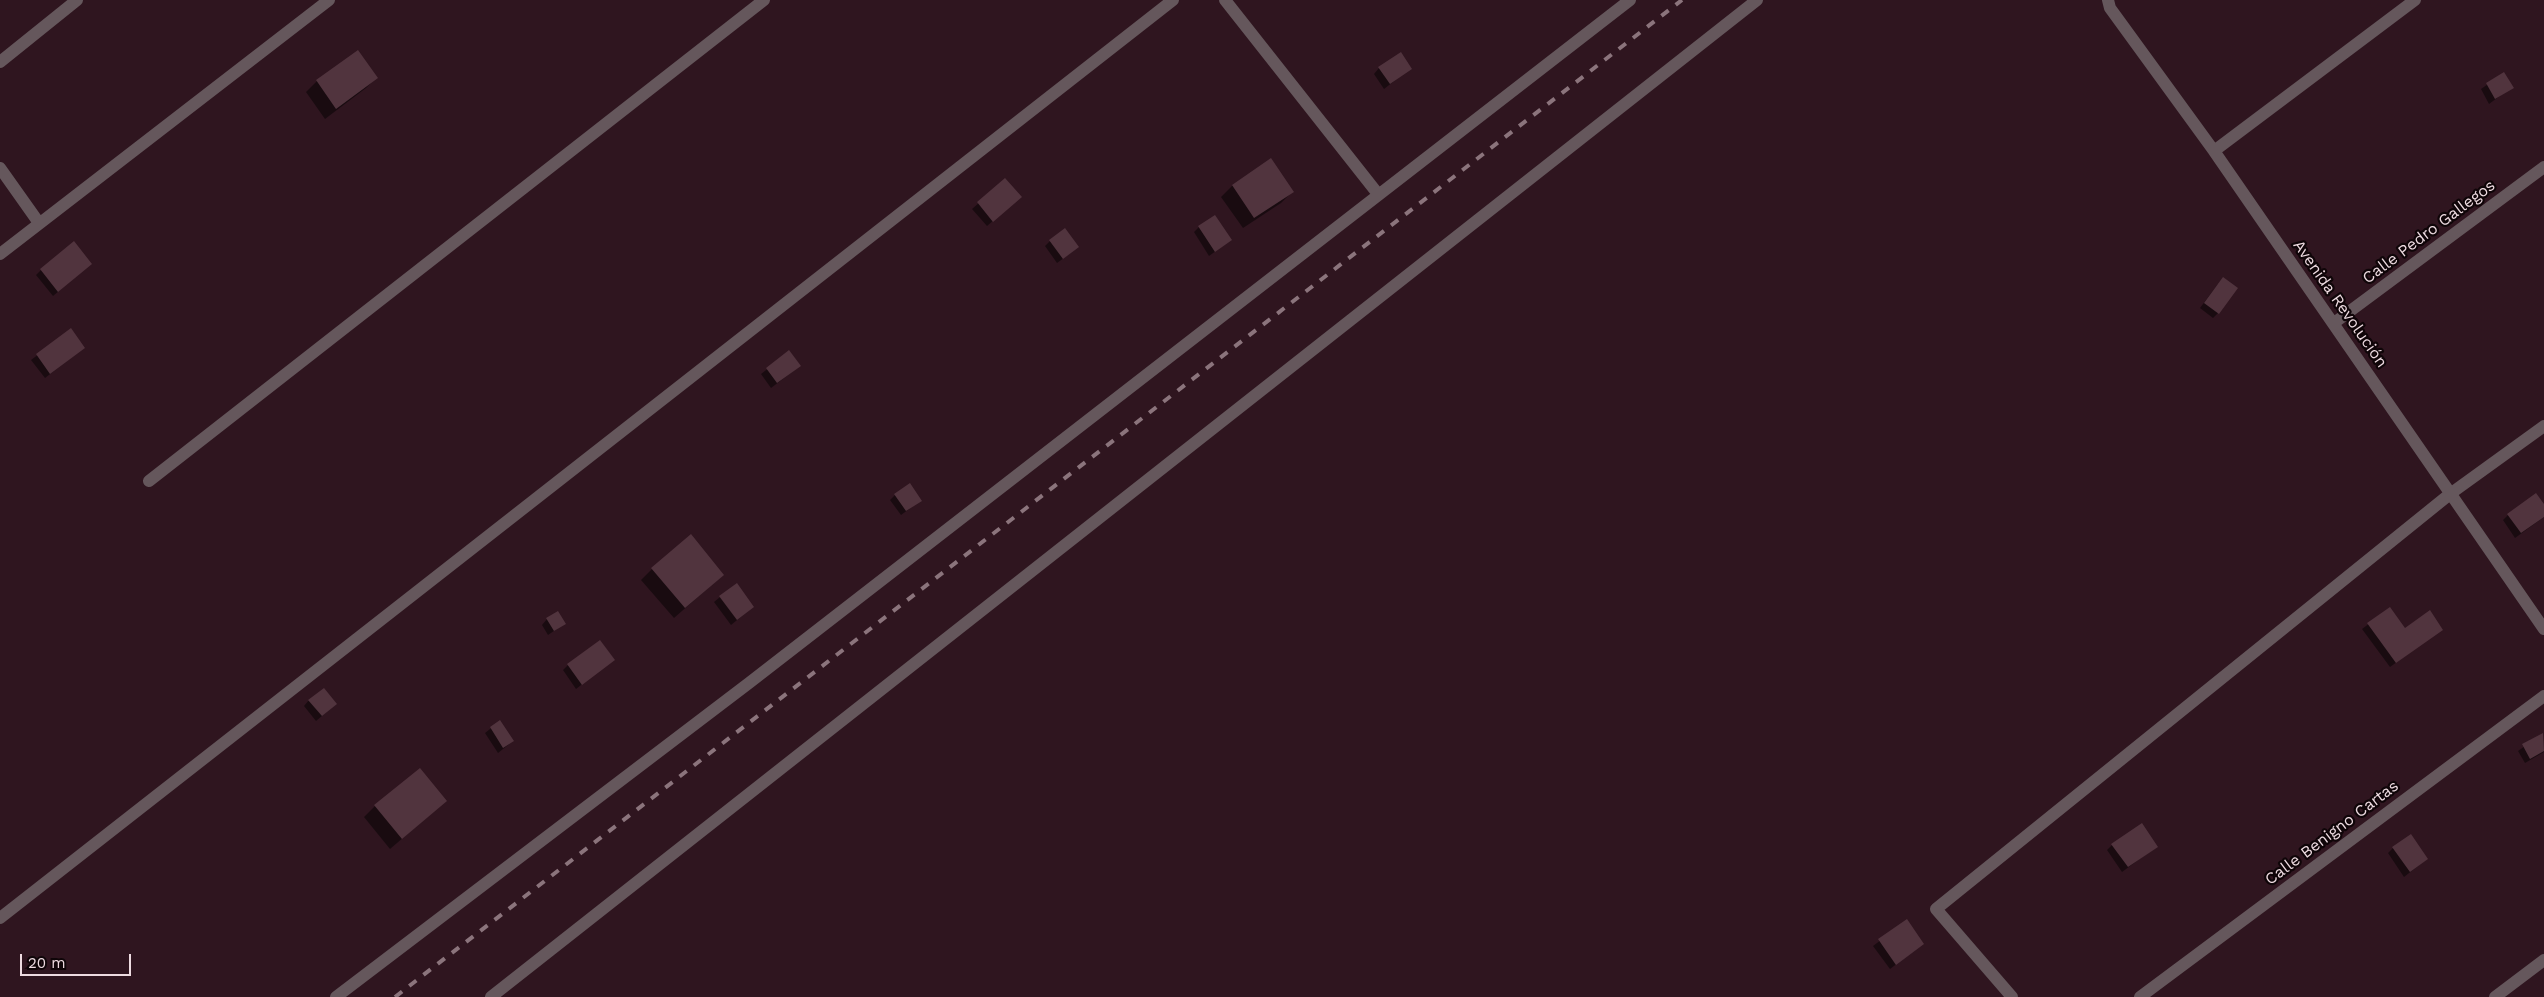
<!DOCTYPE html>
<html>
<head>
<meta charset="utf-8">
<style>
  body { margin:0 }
  #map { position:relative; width:2544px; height:997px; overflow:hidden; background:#2f151f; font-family:"Work Sans",sans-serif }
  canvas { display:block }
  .scale { position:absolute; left:20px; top:954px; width:111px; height:22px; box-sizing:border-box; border:2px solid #eedbe1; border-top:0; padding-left:6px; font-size:15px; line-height:18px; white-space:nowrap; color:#eedbe1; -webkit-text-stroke:4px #0f0508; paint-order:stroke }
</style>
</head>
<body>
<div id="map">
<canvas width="2544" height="997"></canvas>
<div class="scale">20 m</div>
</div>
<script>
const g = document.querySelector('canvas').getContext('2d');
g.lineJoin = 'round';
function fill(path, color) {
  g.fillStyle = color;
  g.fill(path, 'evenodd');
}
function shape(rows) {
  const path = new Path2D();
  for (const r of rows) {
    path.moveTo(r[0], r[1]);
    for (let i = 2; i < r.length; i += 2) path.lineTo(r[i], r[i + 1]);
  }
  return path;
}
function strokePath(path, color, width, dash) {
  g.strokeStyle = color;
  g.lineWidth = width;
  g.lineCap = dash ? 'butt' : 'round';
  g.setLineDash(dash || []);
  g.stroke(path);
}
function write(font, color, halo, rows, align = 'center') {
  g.font = font + ' "Work Sans",sans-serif';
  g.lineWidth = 4.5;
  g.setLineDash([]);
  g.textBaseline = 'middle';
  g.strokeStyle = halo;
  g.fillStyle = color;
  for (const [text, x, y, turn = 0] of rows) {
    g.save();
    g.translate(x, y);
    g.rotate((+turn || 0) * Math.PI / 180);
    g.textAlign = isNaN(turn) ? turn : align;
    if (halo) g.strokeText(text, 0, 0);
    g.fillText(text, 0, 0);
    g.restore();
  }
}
fill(shape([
  [1379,68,1411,68,1384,89,1374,74],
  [2504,73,2512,87,2489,104,2481,89],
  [377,77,366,88,325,119,306,92,317,81],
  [1271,160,1292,192,1281,203,1243,228,1221,197,1232,186],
  [1005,180,1015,202,987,226,972,209],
  [1199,227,1231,240,1209,256,1194,232],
  [1050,241,1072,252,1057,263,1045,246],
  [85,269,53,296,36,275,41,270],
  [2218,284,2218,313,2213,318,2200,308],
  [71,330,84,348,45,378,31,360],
  [789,352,800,366,771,388,761,374],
  [895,495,920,501,901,515,890,500],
  [2544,506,2544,517,2515,538,2503,520,2508,515],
  [652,569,723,575,674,618,641,580],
  [736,584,753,607,731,625,714,602],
  [2390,608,2404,630,2442,629,2390,667,2362,629],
  [547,619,564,624,548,635,542,625],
  [613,660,576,689,563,670,568,665],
  [309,700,336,704,316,721,304,706],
  [500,721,513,741,498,753,485,733],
  [2542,734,2544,752,2525,763,2518,751],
  [446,801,390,849,364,817,375,806],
  [2112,845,2156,847,2122,872,2107,850],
  [2393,848,2427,859,2404,877,2388,853],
  [1906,921,1923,944,1890,969,1873,946]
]), '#0007');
fill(shape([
  [358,50,378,78,336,109,316,80],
  [1401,52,1412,69,1390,84,1378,67],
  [2504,72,2514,88,2495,99,2486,83],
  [1271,158,1294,192,1254,218,1232,185],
  [1005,178,1022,197,993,222,977,202],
  [1215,215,1232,240,1215,252,1198,226],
  [1065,228,1079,247,1063,259,1049,240],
  [74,241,92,264,58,292,40,269],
  [2223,277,2238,288,2219,314,2204,303],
  [71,328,85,348,50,374,36,354],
  [789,350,801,366,777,383,766,368],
  [910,483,922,501,906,511,894,494],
  [2536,493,2544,504,2544,517,2521,533,2507,514],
  [691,534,724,575,685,608,651,568],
  [737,583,754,607,737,620,719,596],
  [2390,607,2405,628,2430,610,2443,630,2396,663,2367,623],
  [558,611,566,624,554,631,546,618],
  [600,640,615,660,582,685,567,664],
  [324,688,337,704,322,716,308,700],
  [500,720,514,741,503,748,490,727],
  [2543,733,2544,751,2530,759,2522,744],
  [420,768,447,801,402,839,374,805],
  [2142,823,2158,847,2128,867,2111,844],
  [2411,834,2428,859,2410,872,2392,847],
  [1907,919,1924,944,1896,965,1878,939]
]), '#51343e');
strokePath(shape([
  [1225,0,1378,194],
  [2108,0,2110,8,2214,151,2544,629],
  [0,62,77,0],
  [2214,151,2415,0],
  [0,168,39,223],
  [0,254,329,0],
  [2334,323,2544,167],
  [149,481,764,0],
  [0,918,1173,0],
  [336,997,749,683,1630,0],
  [491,997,1757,0],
  [2012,997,1936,909,2450,494,2544,426],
  [2140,997,2544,696],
  [2495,997,2544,960]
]), '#65575c', 12);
strokePath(shape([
  [395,997,1682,0]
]), '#8b747c', 4, [9, 9]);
write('16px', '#eedbe1', '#0f0508', [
  ["Calle Pedro Gallegos",2429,232,-37],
  ["Avenida Revolución",2340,304,55],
  ["Calle Benigno Cartas",2332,833,-37]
]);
</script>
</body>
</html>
